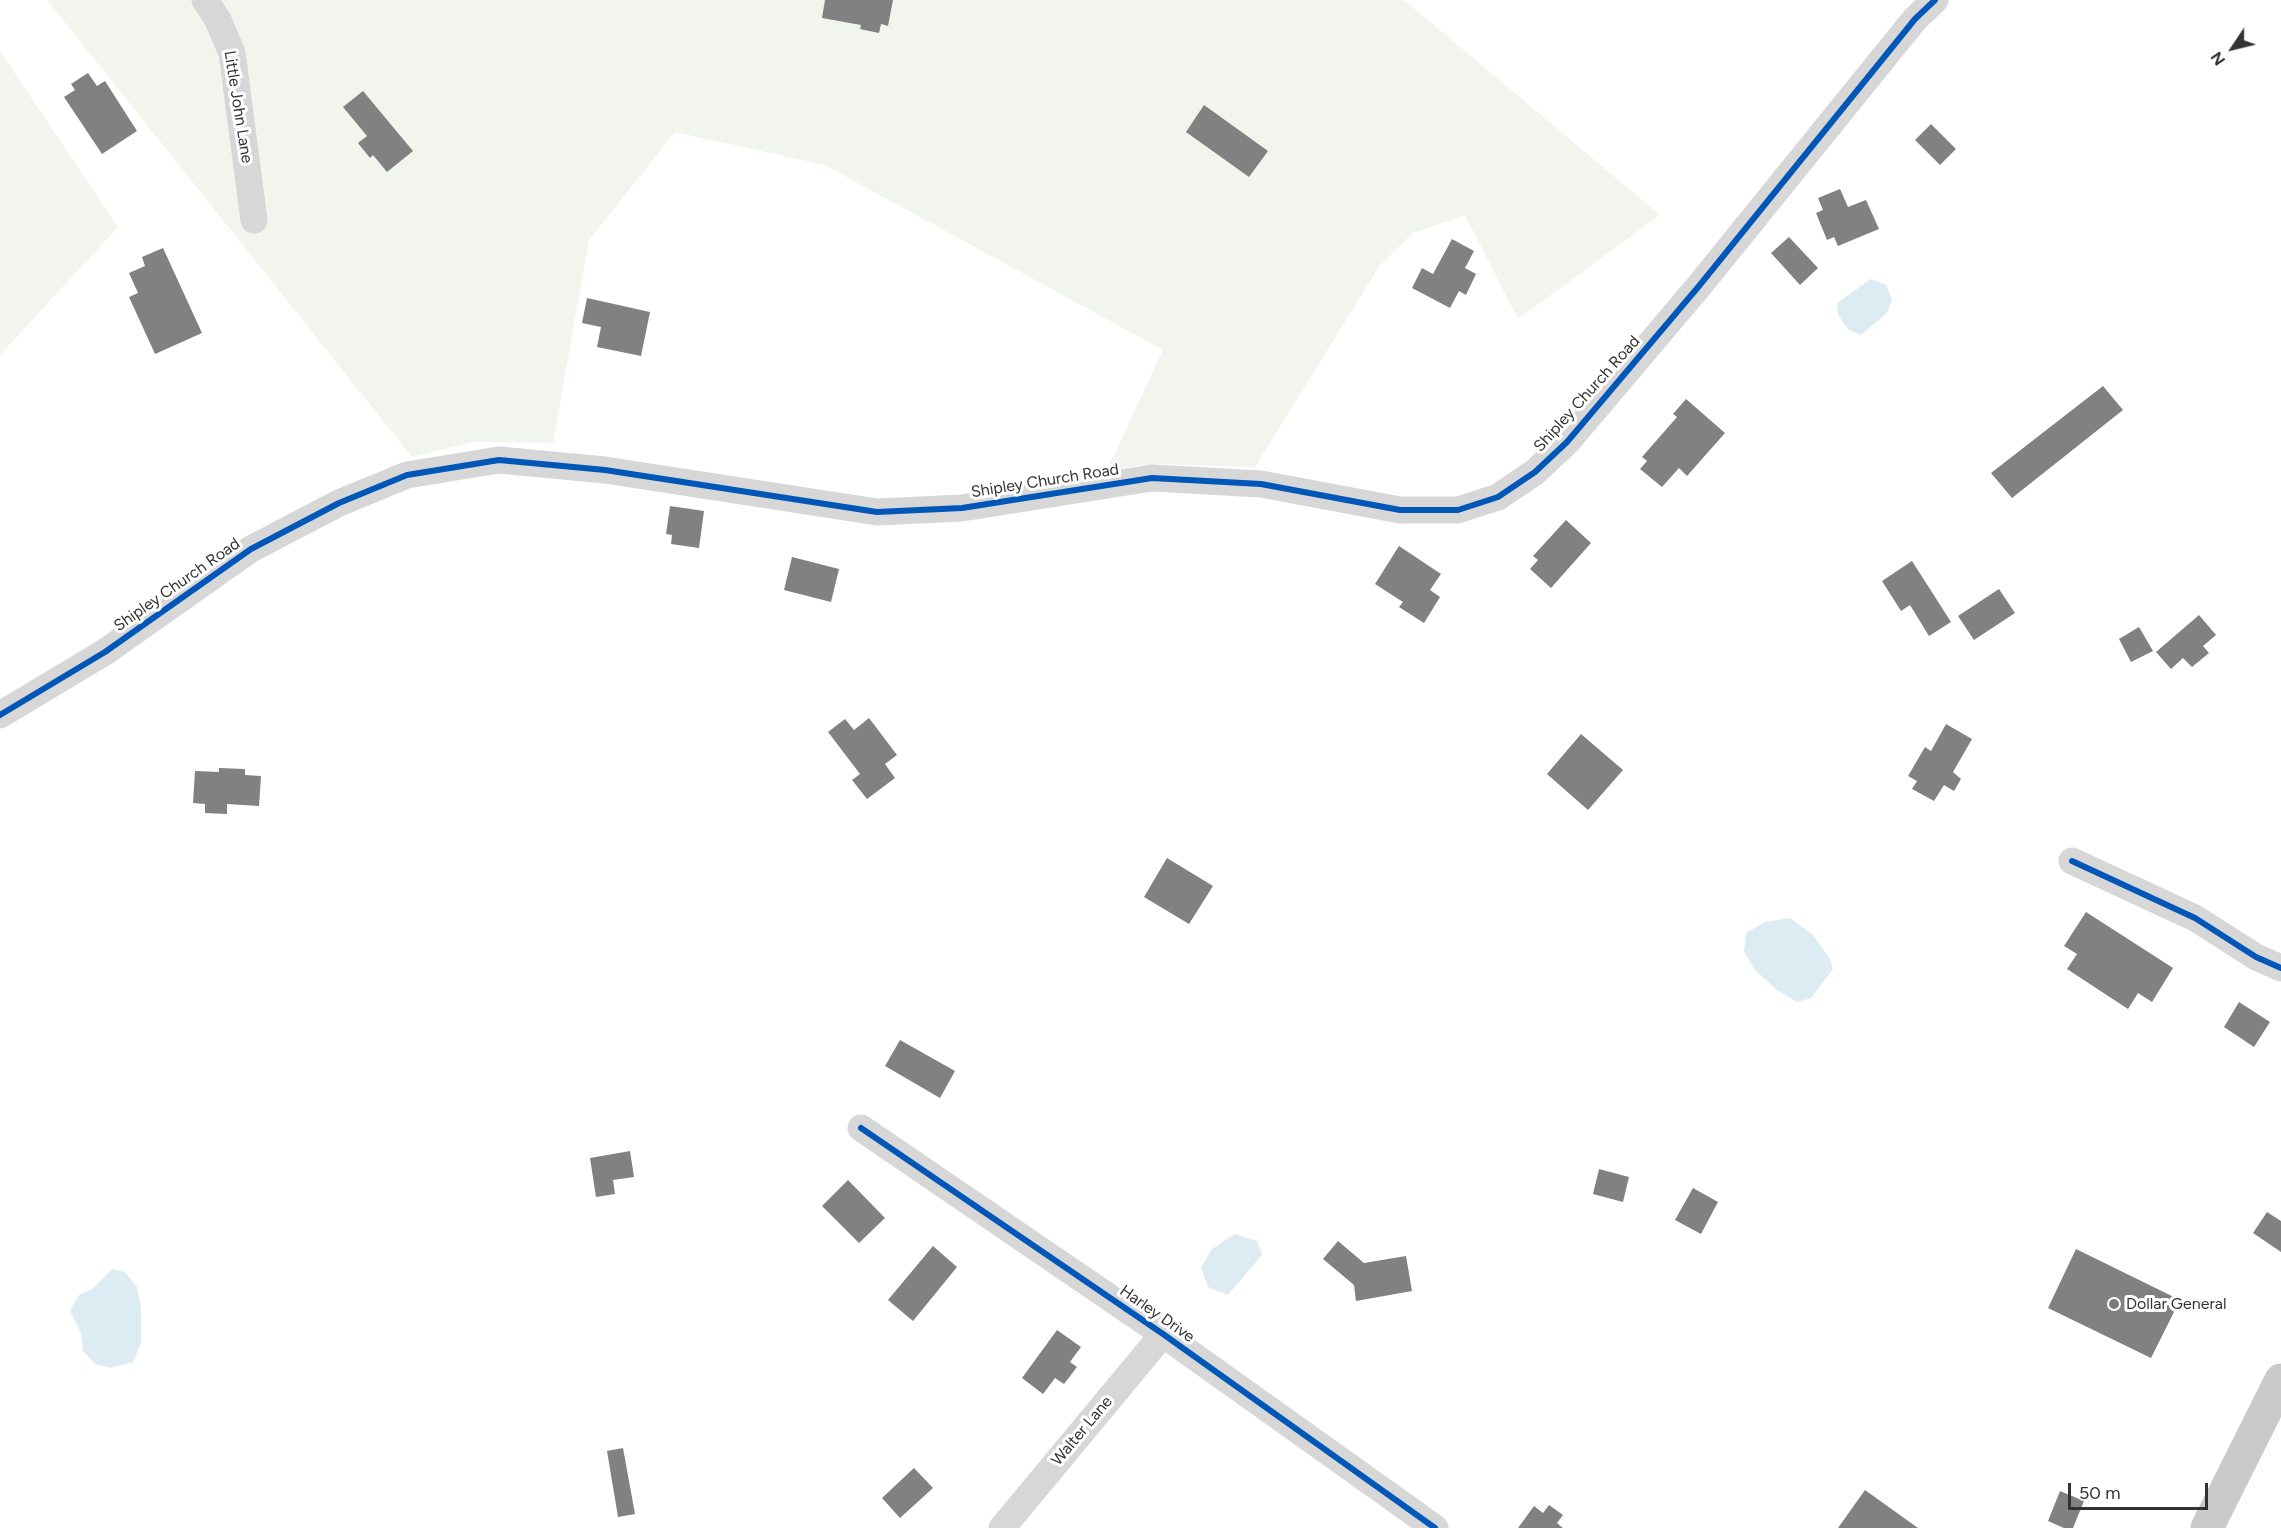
<!DOCTYPE html>
<html>
<head>
<meta charset="utf-8">
<style>
  body { margin:0 }
  #map { position:relative; width:2281px; height:1528px; overflow:hidden; background:#fff; font-family:Figtree,sans-serif }
  canvas { display:block }
  .north { position:absolute; left:2203px; top:18px; width:60px; height:60px; -webkit-text-stroke:4px #fff; paint-order:stroke; rotate:235deg; font-size:16px; font-weight:700; line-height:24px; text-align:center; color:#333 }
  .north::after { content:''; display:block; margin:auto; width:21px; height:27px; background:#333; clip-path:polygon(50% 0,100% 100%,50% 72%,0 100%) }
  .scale { position:absolute; left:2068px; top:1483px; width:140px; height:27px; box-sizing:border-box; border:3px solid #333; border-top:0; padding-left:8px; font-size:18px; line-height:21px; white-space:nowrap; color:#333; -webkit-text-stroke:4px #fff; paint-order:stroke }
</style>
</head>
<body>
<div id="map">
<canvas width="2281" height="1528"></canvas>
<div class="north">N</div>
<div class="scale">50 m</div>
</div>
<script>
const g = document.querySelector('canvas').getContext('2d');
g.lineJoin = 'round';
function fill(path, color) {
  g.fillStyle = color;
  g.fill(path, 'evenodd');
}
function shape(rows) {
  const path = new Path2D();
  for (const r of rows) {
    path.moveTo(r[0], r[1]);
    for (let i = 2; i < r.length; i += 2) path.lineTo(r[i], r[i + 1]);
  }
  return path;
}
function strokePath(path, color, width, dash) {
  g.strokeStyle = color;
  g.lineWidth = width;
  g.lineCap = dash ? 'butt' : 'round';
  g.setLineDash(dash || []);
  g.stroke(path);
}
function write(font, color, halo, rows, align = 'center') {
  g.font = font + ' Figtree,sans-serif';
  g.lineWidth = 6;
  g.setLineDash([]);
  g.textBaseline = 'middle';
  g.strokeStyle = halo;
  g.fillStyle = color;
  for (const [text, x, y, turn = 0] of rows) {
    g.save();
    g.translate(x, y);
    g.rotate((+turn || 0) * Math.PI / 180);
    g.textAlign = isNaN(turn) ? turn : align;
    if (halo) g.strokeText(text, 0, 0);
    g.fillText(text, 0, 0);
    g.restore();
  }
}
fill(shape([
  [47,0,1404,0,1660,215,1518,319,1465,215,1413,233,1380,265,1255,467,1153,464,1107,470,1163,350,825,165,675,132,589,240,553,443,473,442,412,457],
  [0,51,118,227,0,355]
]), '#f1f5ed');
fill(shape([
  [1871,279,1886,285,1892,299,1887,313,1861,335,1849,330,1838,315,1837,303],
  [1790,918,1813,935,1830,959,1833,969,1811,998,1797,1002,1777,990,1755,970,1744,952,1746,933,1765,922],
  [1235,1234,1257,1241,1262,1255,1228,1295,1208,1287,1201,1268,1212,1249],
  [112,1269,125,1272,137,1287,141,1308,141,1343,133,1362,111,1368,95,1364,83,1351,81,1333,70,1311,79,1295,92,1289]
]), '#ddebf3');
fill(shape([
  [825,0,893,0,888,26,881,24,879,33,860,29,861,25,822,18],
  [88,73,97,86,105,81,137,131,102,154,64,97,75,90,71,84],
  [363,91,413,151,387,172,373,155,370,158,358,143,367,136,343,107],
  [1204,105,1268,151,1249,177,1186,132],
  [1931,124,1956,149,1940,165,1915,140],
  [1840,189,1848,207,1866,200,1879,229,1838,246,1834,237,1827,240,1816,213,1823,210,1818,198],
  [1789,237,1818,268,1800,285,1771,253],
  [1452,239,1474,251,1465,268,1476,274,1466,295,1459,291,1450,308,1412,288,1422,268,1433,274],
  [163,248,202,333,155,354,129,297,138,293,129,273,145,266,142,257],
  [587,298,650,312,641,356,597,347,601,327,582,323],
  [2103,386,2123,410,2012,498,1991,473],
  [1686,399,1725,433,1687,476,1679,468,1662,487,1640,469,1647,461,1642,457,1677,417,1673,414],
  [670,506,704,511,699,548,671,544,672,535,666,534],
  [1566,520,1591,543,1551,588,1530,569,1538,560,1533,556],
  [1399,546,1441,574,1430,590,1440,597,1424,623,1399,607,1403,602,1375,584],
  [792,557,839,569,831,602,784,590],
  [1912,561,1951,622,1929,636,1910,605,1901,611,1882,581],
  [1999,589,2015,613,1974,640,1958,616],
  [2199,615,2216,635,2203,646,2209,653,2192,667,2183,658,2171,669,2156,652],
  [2139,627,2153,651,2131,662,2119,639],
  [869,718,897,755,885,764,895,778,867,799,852,780,860,774,828,732,845,719,854,730],
  [1946,724,1972,739,1953,772,1961,779,1954,791,1944,785,1934,801,1912,789,1917,781,1908,776,1925,747,1931,751],
  [1581,734,1623,770,1588,810,1547,774],
  [219,768,245,769,245,775,261,776,259,806,227,804,227,814,205,813,205,804,193,803,195,771,219,772],
  [1167,858,1213,886,1189,924,1144,897],
  [2086,912,2173,968,2152,1002,2138,993,2128,1009,2067,969,2077,954,2064,946],
  [2239,1002,2270,1022,2254,1047,2224,1027],
  [900,1040,955,1071,940,1098,885,1066],
  [630,1151,634,1177,613,1180,615,1194,596,1197,590,1158],
  [1599,1169,1629,1177,1623,1202,1593,1194],
  [848,1180,885,1218,859,1243,822,1206],
  [1693,1188,1718,1202,1701,1234,1675,1220],
  [2267,1212,2281,1221,2281,1252,2253,1233],
  [1338,1241,1364,1263,1406,1256,1412,1291,1356,1301,1354,1285,1323,1259],
  [933,1246,957,1267,913,1321,888,1300],
  [2076,1249,2180,1300,2151,1358,2048,1308],
  [1057,1330,1081,1347,1070,1362,1077,1367,1064,1384,1055,1378,1043,1394,1022,1378],
  [623,1448,635,1514,618,1517,607,1451],
  [914,1468,933,1488,900,1518,882,1498],
  [1865,1490,1918,1528,1838,1528],
  [2060,1491,2084,1501,2073,1528,2064,1528,2048,1521],
  [1549,1505,1563,1515,1557,1523,1563,1528,1518,1528,1534,1506,1543,1513]
]), '#818181');
strokePath(shape([
  [205,0,218,20,232,53,254,220],
  [0,715,105,652,251,549,339,503,407,475,499,460,605,470,877,512,962,508,1152,478,1261,484,1400,510,1458,510,1498,497,1535,472,1567,442,1699,286,1915,19,1935,0],
  [2072,861,2195,918,2256,957,2281,968],
  [861,1128,1163,1334,1435,1528],
  [1002,1528,1163,1334]
]), '#d7d7d7', 27);
strokePath(shape([
  [2207,1528,2281,1380]
]), '#cacaca', 33);
strokePath(shape([
  [0,715,105,652,251,549,339,503,407,475,499,460,605,470,877,512,962,508,1152,478,1261,484,1400,510,1458,510,1498,497,1535,472,1567,442,1699,286,1915,19,1935,0],
  [2072,861,2195,918,2256,957,2281,968],
  [861,1128,1163,1334,1435,1528]
]), '#0057b8', 6);
for (const [x, y, r, color] of [
  [2114,1304,6,"#7a7a7a"]
]) {
  const dot = new Path2D();
  dot.arc(x, y, r, 0, 2 * Math.PI);
  g.fillStyle = color;
  g.fill(dot);
  strokePath(dot, '#fff', 2);
}
write('16px', '#333', '#fff', [
  ["Little John Lane",238,107,81],
  ["Shipley Church Road",1587,394,-48],
  ["Shipley Church Road",1045,481,-9],
  ["Shipley Church Road",177,585,-35],
  ["Harley Drive",1157,1314,35],
  ["Walter Lane",1082,1431,-50]
]);
write('16px', '#333', '#fff', [
  ["Dollar General",2126,1304]
], 'left');
</script>
</body>
</html>
